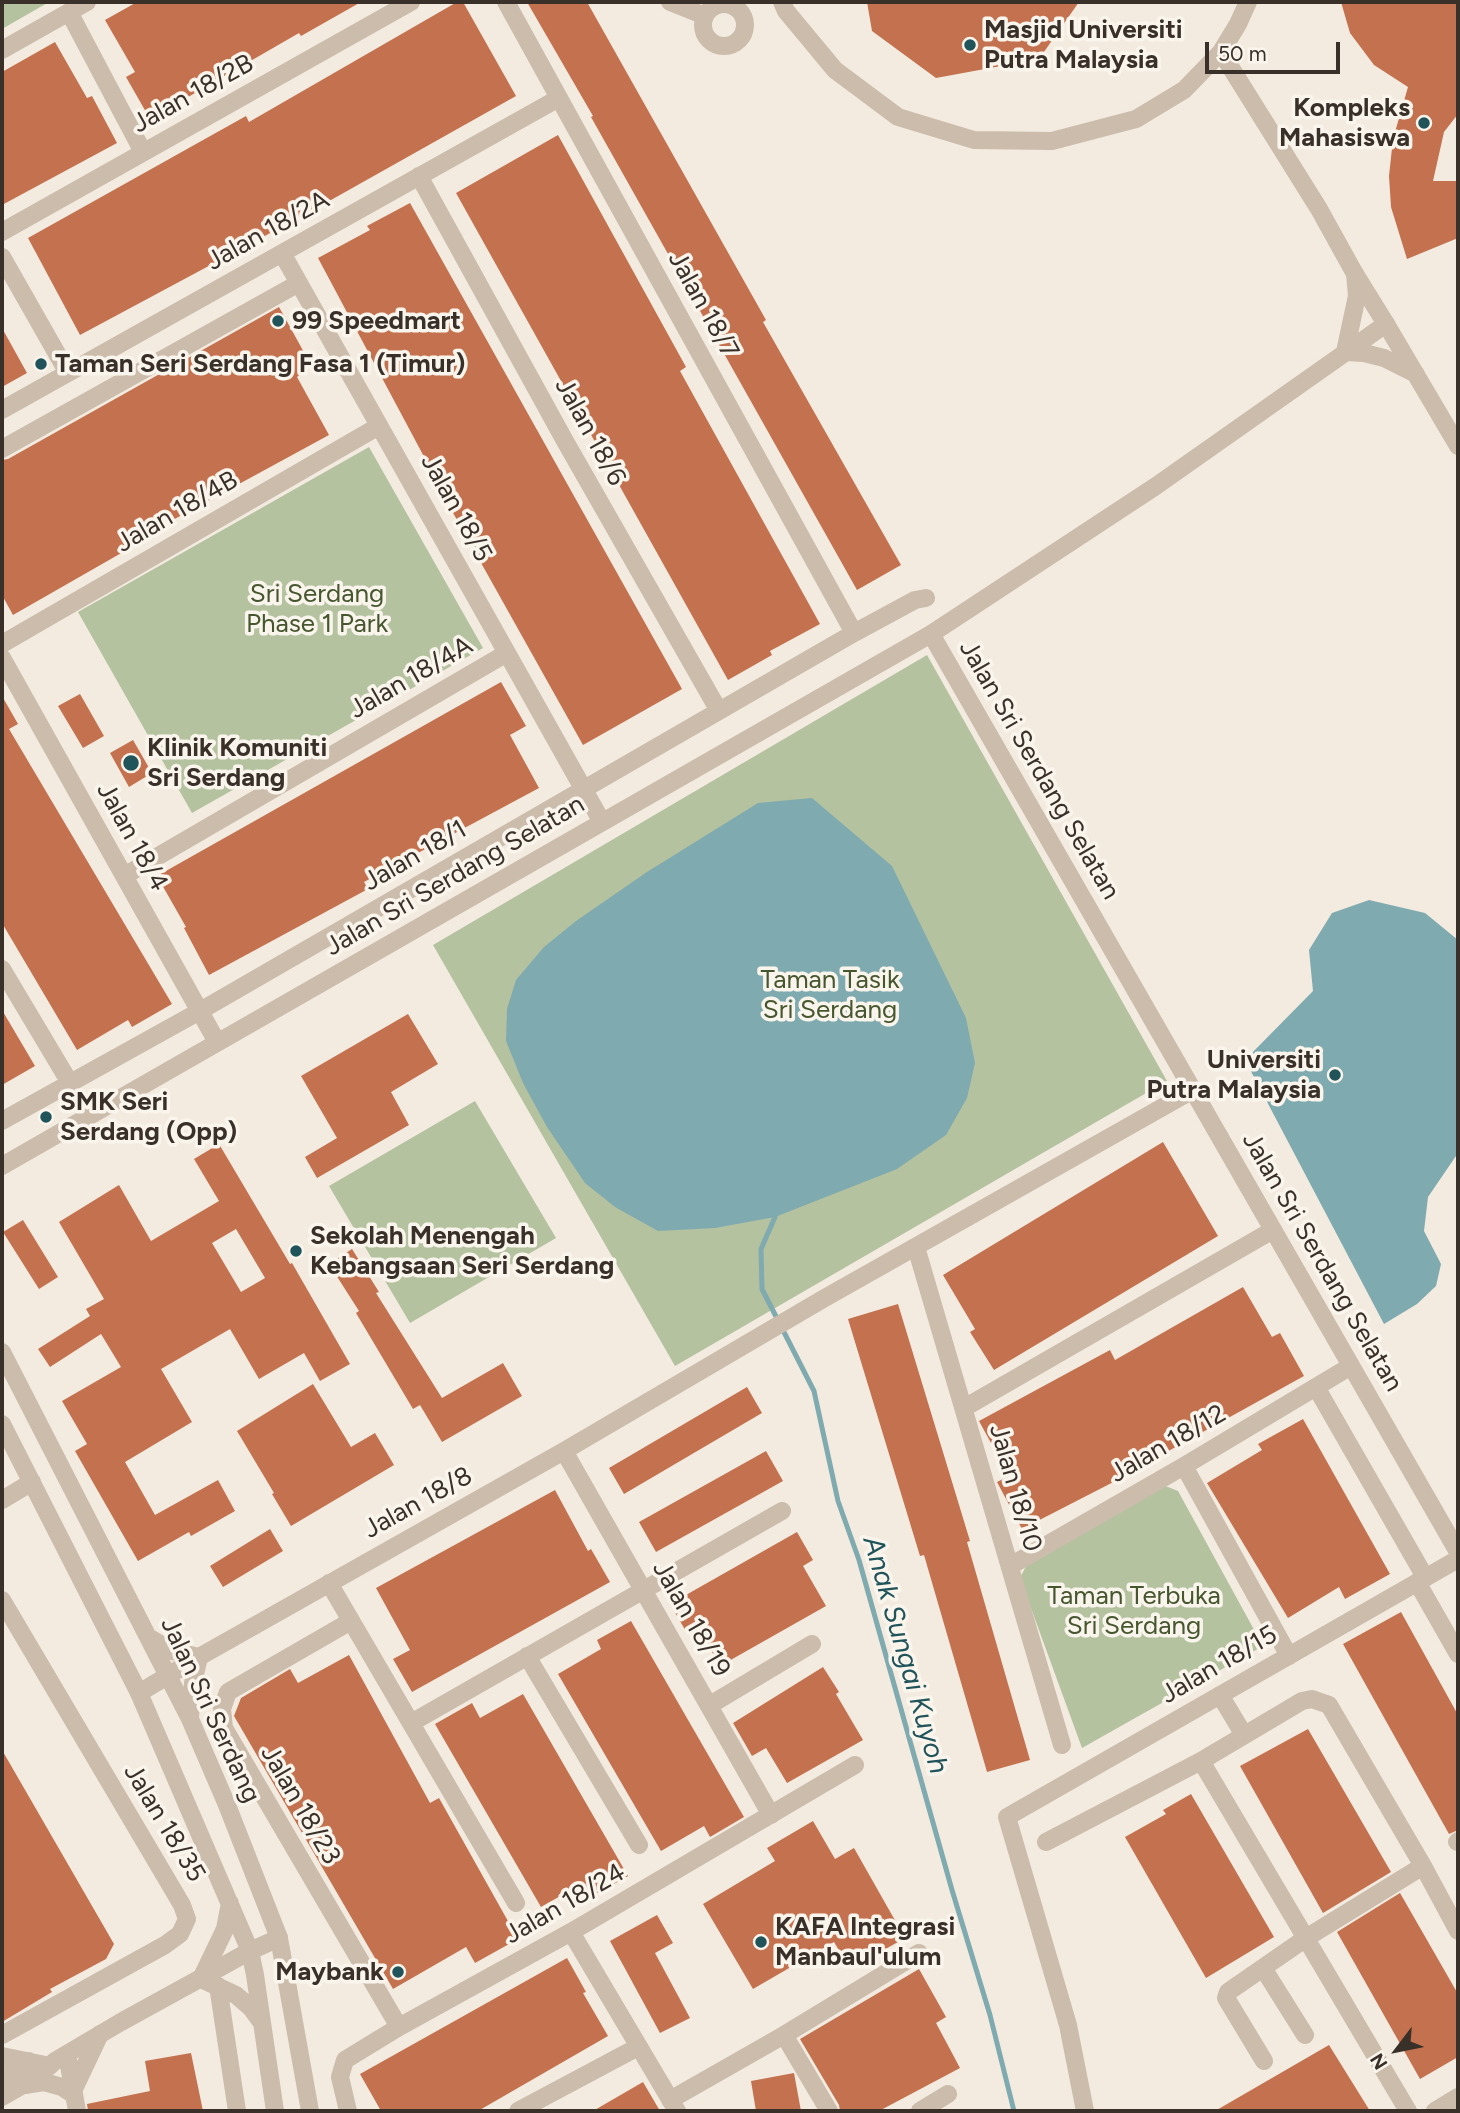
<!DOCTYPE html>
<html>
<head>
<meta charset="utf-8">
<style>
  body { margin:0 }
  #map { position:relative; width:1460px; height:2113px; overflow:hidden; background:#f3ebe0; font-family:Figtree,sans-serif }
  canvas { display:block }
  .frame { position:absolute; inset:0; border:4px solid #39302a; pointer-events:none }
  .north { position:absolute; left:1362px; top:2015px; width:70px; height:70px; -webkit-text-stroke:5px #faf5ec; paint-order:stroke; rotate:238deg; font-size:19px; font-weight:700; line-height:28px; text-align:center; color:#39302a }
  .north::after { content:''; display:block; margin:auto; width:24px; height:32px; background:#39302a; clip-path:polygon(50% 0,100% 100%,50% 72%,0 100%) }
  .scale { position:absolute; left:1205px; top:42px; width:135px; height:32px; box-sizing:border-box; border:4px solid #39302a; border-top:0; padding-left:9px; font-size:21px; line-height:24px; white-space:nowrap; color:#39302a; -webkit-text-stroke:5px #faf5ec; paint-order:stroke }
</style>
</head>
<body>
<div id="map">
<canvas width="1460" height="2113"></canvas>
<div class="frame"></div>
<div class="north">N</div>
<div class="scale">50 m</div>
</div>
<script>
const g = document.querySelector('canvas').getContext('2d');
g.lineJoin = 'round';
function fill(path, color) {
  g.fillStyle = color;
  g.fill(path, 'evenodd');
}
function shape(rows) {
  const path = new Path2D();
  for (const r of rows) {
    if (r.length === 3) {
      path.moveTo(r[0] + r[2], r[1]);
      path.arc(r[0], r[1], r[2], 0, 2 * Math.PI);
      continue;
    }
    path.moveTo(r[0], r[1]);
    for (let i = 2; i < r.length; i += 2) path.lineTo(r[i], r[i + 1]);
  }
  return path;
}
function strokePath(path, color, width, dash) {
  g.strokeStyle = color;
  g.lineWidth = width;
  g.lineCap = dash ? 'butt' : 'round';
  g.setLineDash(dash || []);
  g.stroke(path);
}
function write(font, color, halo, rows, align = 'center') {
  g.font = font + ' Figtree,sans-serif';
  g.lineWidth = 7;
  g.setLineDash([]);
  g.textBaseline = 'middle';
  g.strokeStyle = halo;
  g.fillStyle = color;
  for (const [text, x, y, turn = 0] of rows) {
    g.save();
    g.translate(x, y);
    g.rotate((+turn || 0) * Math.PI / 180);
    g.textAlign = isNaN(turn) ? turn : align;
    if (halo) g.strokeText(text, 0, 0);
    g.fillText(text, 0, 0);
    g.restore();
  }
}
fill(shape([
  [2,2,49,2,2,29],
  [369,447,483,648,192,813,78,612],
  [927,655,1167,1081,675,1366,433,945],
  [475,1101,556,1238,410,1323,329,1186],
  [1163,1485,1178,1491,1263,1646,1082,1748,1020,1578,1026,1566]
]), '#b4c2a0');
fill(shape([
  [812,798,892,866,966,1018,975,1063,967,1098,946,1135,897,1169,775,1217,715,1228,658,1231,615,1207,585,1183,547,1127,523,1083,506,1041,507,1009,516,980,544,947,576,921,647,872,758,803],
  [1369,900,1425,913,1458,940,1458,1153,1428,1197,1424,1231,1441,1264,1436,1286,1417,1304,1384,1324,1245,1060,1313,991,1309,950,1332,913]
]), '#7faaaf');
strokePath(shape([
  [775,1217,761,1249,762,1289,814,1391,838,1501,859,1560,952,1890,990,2015,1014,2111]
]), '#7faaaf', 5);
fill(shape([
  [137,2,361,2,301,36,299,33,150,119,126,77,135,72,105,20],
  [457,2,463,2,516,96,315,209,80,335,28,238,246,116,249,122],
  [527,2,587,2,766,320,763,322,901,565,857,590,591,117,593,116],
  [867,2,1079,2,1039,59,936,78,872,31],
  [1341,2,1458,2,1458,114,1444,132,1433,181,1458,181,1458,238,1407,259,1391,207,1389,176,1393,139,1408,87,1374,65,1350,33],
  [55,42,87,98,92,96,117,143,2,205,2,72],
  [558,135,686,367,680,371,820,624,770,651,772,655,728,680,456,193],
  [410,203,682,689,583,745,452,511,453,511,318,258,370,230,367,226],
  [279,307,311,365,297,377,329,435,171,521,172,524,13,615,2,595,2,460,8,459],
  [2,328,27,373,2,387],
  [501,682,526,726,510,735,539,788,364,882,368,889,209,975,184,928,186,927,157,876],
  [80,694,104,736,83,748,58,706],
  [2,696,18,724,9,729,172,1004,132,1027,128,1020,77,1050,2,923],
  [133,740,152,773,129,787,110,753],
  [2,1010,35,1066,2,1085],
  [408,1014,438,1064,391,1092,409,1125,317,1178,305,1157,337,1138,301,1076],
  [1163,1142,1218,1236,994,1370,970,1332,975,1329,943,1275],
  [219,1144,290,1264,292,1263,350,1364,320,1381,304,1353,259,1379,230,1329,161,1369,192,1422,125,1462,155,1515,218,1480,235,1511,191,1536,189,1532,138,1561,75,1451,87,1444,62,1401,121,1367,101,1334,50,1367,38,1349,90,1316,86,1309,104,1299,59,1222,119,1185,151,1241,219,1201,194,1159],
  [236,1229,265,1278,241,1292,212,1243],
  [23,1220,58,1277,39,1289,3,1232],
  [352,1249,379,1292,376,1293,442,1398,503,1363,522,1396,442,1442,420,1405,413,1409,356,1313,359,1311,329,1264],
  [1243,1287,1272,1337,1280,1333,1304,1376,1163,1454,1164,1456,1022,1529,997,1482,1009,1476,979,1421,1110,1350,1115,1360],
  [898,1304,970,1541,967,1542,1030,1760,987,1772,924,1555,920,1556,848,1319],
  [313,1384,351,1447,375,1433,394,1465,291,1526,272,1494,274,1493,237,1431],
  [747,1387,762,1413,624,1494,609,1468],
  [1303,1419,1390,1574,1345,1599,1339,1587,1288,1618,1207,1483,1262,1450,1258,1444],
  [766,1451,783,1481,656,1552,639,1522],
  [555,1490,588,1551,591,1549,610,1582,412,1692,393,1659,410,1650,376,1588],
  [270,1529,283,1551,223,1587,210,1566],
  [797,1532,813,1560,803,1566,826,1606,720,1666,698,1627,687,1633,670,1604],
  [1401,1612,1458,1715,1458,1830,1449,1834,1343,1644],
  [631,1621,744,1817,710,1837,704,1826,661,1851,558,1674,601,1649,597,1640],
  [349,1655,430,1803,439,1798,518,1939,475,1963,466,1947,393,1989,234,1716,241,1698,290,1669,298,1683],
  [823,1667,839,1692,836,1694,863,1740,787,1783,766,1748,752,1756,733,1723],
  [523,1694,628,1876,591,1897,583,1883,541,1907,435,1724,472,1703,480,1718],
  [1308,1729,1391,1872,1323,1913,1240,1766],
  [2,1750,114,1944,106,1959,50,1989,52,1992,2,2022],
  [1191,1794,1274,1937,1206,1978,1125,1837,1166,1814,1163,1810],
  [813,1821,835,1859,854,1848,905,1938,882,1951,880,1948,849,1967,834,1942,753,1989,703,1904,775,1861,767,1848],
  [1400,1893,1458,1994,1458,2057,1420,2079,1337,1932],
  [657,1915,673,1943,655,1953,690,2018,660,2033,610,1941],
  [567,1958,586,1992,583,1993,608,2036,478,2111,381,2111,360,2074],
  [919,1969,946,2017,936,2023,960,2068,879,2111,840,2111,839,2105,800,2039],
  [1329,2045,1370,2111,1215,2111],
  [191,2053,203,2111,88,2111,87,2104,150,2091,145,2061],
  [794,2073,801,2111,756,2111,751,2081],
  [643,2082,660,2111,593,2111]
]), '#c3714e');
strokePath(shape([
  [506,2,854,633],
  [670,2,705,16],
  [782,2,786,11,835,70,898,117,974,140,1052,141,1136,119,1184,90,1221,52,1238,24,1248,2],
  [724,25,21],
  [69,12,143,152],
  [2,50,87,2],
  [1221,52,1319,209,1355,274,1386,324],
  [419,176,565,441,719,711],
  [2,232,411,2],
  [282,253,602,822],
  [2,257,68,373],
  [2,410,559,98],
  [2,449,299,283],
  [931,634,1458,1552],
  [2,644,379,426],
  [2,658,217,1042],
  [124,876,507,653],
  [2,969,70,1083],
  [2,1121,200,1011,854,633,915,600,926,598],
  [916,1247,1062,1745],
  [1316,1387,1425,1577],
  [964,1408,1273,1230],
  [564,1451,771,1815],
  [1184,1466,1289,1656],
  [2,1500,32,1482],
  [1010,1566,1184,1466,1351,1366],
  [1417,1582,1458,1654],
  [329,1583,516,1903],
  [2,1600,182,1905,187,1919,180,1934,165,1945,2,2035],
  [351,1621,228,1692,222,1709,224,1728,399,2027],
  [527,1656,639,1845],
  [139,1693,199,1657,564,1451,823,1299,1193,1090],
  [1220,1695,1244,1735],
  [710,1705,812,1644],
  [411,1723,782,1511],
  [1201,1761,1408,2111],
  [1046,1842,1201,1761,1302,1701,1312,1699,1329,1705,1423,1866,1458,1931],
  [1457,1842,1458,1841],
  [571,1932,677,2111],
  [1263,1968,1305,2035],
  [218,1986,237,2111],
  [784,2035,829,2111],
  [67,2054,77,2111],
  [2,2056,50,2066],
  [1264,2061,1229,2003,1226,1998,1228,1992,1306,1938,1423,1866],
  [2,2078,29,2061],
  [25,2085,44,2082,62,2087,74,2095],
  [74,2089,100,2034],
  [2,2097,37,2077,55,2061,121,2022,250,1951,279,1938],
  [670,2100,784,2035,919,1953],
  [348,2111,340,2077,345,2060,399,2027,571,1932,855,1765],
  [518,2111,638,2047],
  [920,2111,948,2094],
  [1085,2111,1068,2025,1007,1817,1458,1559],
  [1435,2111,1458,2097]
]), '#cbbcac', 18);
strokePath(shape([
  [1345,352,1357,296,1355,274],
  [1345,352,1364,353,1384,358,1416,374],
  [2,1166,931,634,1156,486,1386,324,1458,446],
  [2,1352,190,1719,227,1805,279,1938,310,2111],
  [2,1424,139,1693,250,1951,255,1975,275,2111],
  [148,1637,172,1651,199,1657,193,1683,190,1717],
  [230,1903,225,1929,201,1979,236,1995,251,2008,262,2023]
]), '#cbbcac', 18);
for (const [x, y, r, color] of [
  [970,45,7,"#21535a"],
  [1424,123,7,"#21535a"],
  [278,321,7,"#21535a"],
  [41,364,7,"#21535a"],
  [131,763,9,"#21535a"],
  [1335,1075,7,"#21535a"],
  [46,1117,7,"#21535a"],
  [296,1251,7,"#21535a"],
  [761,1942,7,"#21535a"],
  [398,1972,7,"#21535a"]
]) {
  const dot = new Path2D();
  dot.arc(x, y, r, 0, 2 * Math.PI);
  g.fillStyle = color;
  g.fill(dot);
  strokePath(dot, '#faf5ec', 2.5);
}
write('bold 26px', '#39302a', '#faf5ec', [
  ["Masjid Universiti",984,30],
  ["Putra Malaysia",984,60],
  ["Kompleks",1410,108,"right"],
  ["Mahasiswa",1410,138,"right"],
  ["99 Speedmart",292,321],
  ["Taman Seri Serdang Fasa 1 (Timur)",55,364],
  ["Klinik Komuniti",147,748],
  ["Sri Serdang",147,778],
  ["Universiti",1321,1060,"right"],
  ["Putra Malaysia",1321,1090,"right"],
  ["SMK Seri",60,1102],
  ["Serdang (Opp)",60,1132],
  ["Sekolah Menengah",310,1236],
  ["Kebangsaan Seri Serdang",310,1266],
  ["KAFA Integrasi",775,1927],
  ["Manbaul'ulum",775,1957],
  ["Maybank",384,1972,"right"]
], 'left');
write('26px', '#39302a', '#faf5ec', [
  ["Jalan 18/2B",193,94,-29],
  ["Jalan 18/2A",268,231,-29],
  ["Jalan 18/7",703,305,61],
  ["Jalan 18/6",590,432,61],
  ["Jalan 18/5",456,508,61],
  ["Jalan 18/4B",177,512,-30],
  ["Jalan 18/4A",411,678,-30],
  ["Jalan Sri Serdang Selatan",1039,770,60],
  ["Jalan 18/4",132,837,61],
  ["Jalan 18/1",415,856,-30],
  ["Jalan Sri Serdang Selatan",455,876,-30],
  ["Jalan Sri Serdang Selatan",1322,1262,60],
  ["Jalan 18/12",1168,1444,-30],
  ["Jalan 18/10",1015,1488,74],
  ["Jalan 18/8",418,1503,-29],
  ["Jalan 18/19",691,1619,60],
  ["Jalan 18/15",1219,1665,-30],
  ["Jalan Sri Serdang",210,1710,65],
  ["Jalan 18/23",300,1805,60],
  ["Jalan 18/35",164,1823,59],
  ["Jalan 18/24",565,1904,-30]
]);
write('26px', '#46572f', '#faf5ec', [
  ["Sri Serdang",317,594],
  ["Phase 1 Park",317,624],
  ["Taman Tasik",830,980],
  ["Sri Serdang",830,1010],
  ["Taman Terbuka",1134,1596],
  ["Sri Serdang",1134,1626]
]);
write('italic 28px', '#21535a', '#faf5ec', [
  ["Anak Sungai Kuyoh",905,1655,74]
]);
</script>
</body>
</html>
